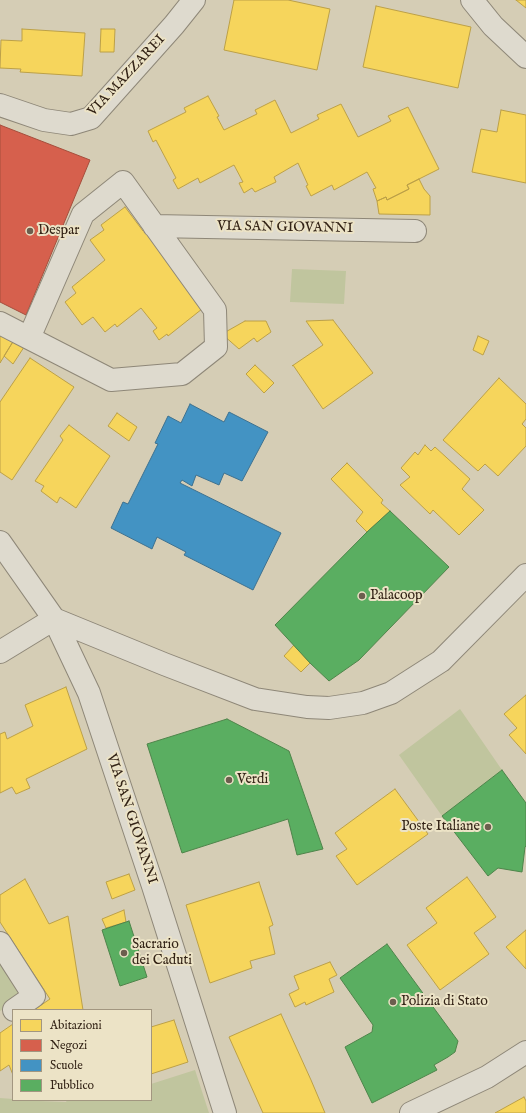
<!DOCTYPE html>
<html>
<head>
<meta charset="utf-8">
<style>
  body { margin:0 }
  #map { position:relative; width:526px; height:1113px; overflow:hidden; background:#d5cdb5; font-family:"IM FELL English",serif }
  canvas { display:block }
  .legend { position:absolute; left:12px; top:1009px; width:140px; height:92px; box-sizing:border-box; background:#ece3c6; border:1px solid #a29680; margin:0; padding:5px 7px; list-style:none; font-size:12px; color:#332316 }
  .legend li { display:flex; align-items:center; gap:8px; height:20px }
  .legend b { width:20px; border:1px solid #a29680 }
</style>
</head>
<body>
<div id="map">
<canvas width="526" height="1113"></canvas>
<ul class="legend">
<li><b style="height:11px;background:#f6d55c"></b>Abitazioni</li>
<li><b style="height:11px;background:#d6604d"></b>Negozi</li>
<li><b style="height:11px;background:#4393c3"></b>Scuole</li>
<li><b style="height:11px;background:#5aae61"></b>Pubblico</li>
</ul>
</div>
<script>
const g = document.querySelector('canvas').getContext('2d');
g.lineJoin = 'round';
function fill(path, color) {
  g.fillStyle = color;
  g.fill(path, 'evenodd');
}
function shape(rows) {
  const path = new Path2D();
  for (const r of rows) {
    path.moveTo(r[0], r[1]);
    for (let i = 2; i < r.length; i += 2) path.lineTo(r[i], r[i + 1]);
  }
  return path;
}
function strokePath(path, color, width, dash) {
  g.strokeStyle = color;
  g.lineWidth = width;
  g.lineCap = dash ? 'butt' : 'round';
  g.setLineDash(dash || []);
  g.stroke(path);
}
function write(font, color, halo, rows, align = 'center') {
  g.font = font + ' "IM FELL English",serif';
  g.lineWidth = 4;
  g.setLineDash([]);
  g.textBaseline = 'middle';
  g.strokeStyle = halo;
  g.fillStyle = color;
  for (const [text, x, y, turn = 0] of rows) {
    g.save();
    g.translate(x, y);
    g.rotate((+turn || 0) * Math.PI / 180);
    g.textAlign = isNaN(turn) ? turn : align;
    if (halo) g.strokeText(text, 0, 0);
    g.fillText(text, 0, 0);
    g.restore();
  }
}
fill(shape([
  [292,269,346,271,344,304,290,302],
  [460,709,502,770,442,816,399,755],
  [0,955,25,994,0,1011],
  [195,1070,209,1113,0,1113,0,1098,13,1099,13,1100,66,1102,67,1100,151,1100,151,1084]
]), '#c0c59e');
const homes = shape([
  [234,0,288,0,330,9,317,70,224,50,234,0],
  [516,0,526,0,526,8,516,0],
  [376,6,471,27,458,88,363,67,376,6],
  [22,29,85,33,82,76,20,72,21,69,0,68,1,40,22,41,22,29],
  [101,29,115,29,114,52,100,52,101,29],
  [208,96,219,116,217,117,224,130,257,114,255,110,275,100,291,133,319,119,317,115,341,104,358,137,391,121,388,116,408,107,439,169,407,185,409,189,387,200,386,197,377,201,373,189,376,188,367,172,334,190,332,185,311,196,306,186,308,185,298,163,274,177,276,182,255,192,252,188,244,193,239,183,243,182,234,165,200,183,198,178,178,189,173,180,176,178,157,142,156,140,153,142,148,131,186,112,184,108,208,96],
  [501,110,526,115,526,183,472,172,481,129,497,132,501,110],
  [419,179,424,189,430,196,430,215,379,214,377,201,386,197,387,200,409,189,407,185,419,179],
  [125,207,143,231,147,227,207,305,168,336,167,334,159,340,153,331,157,328,141,308,117,327,115,324,105,332,93,317,82,325,65,302,76,293,72,287,105,260,90,240,104,230,101,225,125,207],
  [333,320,373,373,323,409,293,365,292,366,323,345,306,321,333,320],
  [245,321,266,321,271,332,257,342,254,338,239,349,222,334,245,321],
  [0,333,14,340,0,363,0,333],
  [478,336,489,341,483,355,473,350,478,336],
  [14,340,28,341,13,364,4,356,14,340],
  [30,358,74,387,12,480,0,472,0,402,30,358],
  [255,365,274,383,264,393,246,374,255,365],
  [499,378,526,404,526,419,522,424,526,428,526,446,498,476,485,464,478,471,443,440,499,378],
  [117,413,137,427,129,441,108,426,117,413],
  [69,425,110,456,76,508,60,497,57,503,41,491,44,486,35,481,63,440,60,436,69,425],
  [425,445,431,451,435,447,470,479,462,489,484,510,459,535,433,510,430,514,400,485,410,477,401,468,415,452,418,455,425,445],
  [347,463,383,500,381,503,390,511,367,532,356,521,363,512,331,479,347,463],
  [294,645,310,663,301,672,284,656,294,645],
  [66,687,87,749,26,779,30,788,16,794,12,787,0,793,0,734,5,732,7,739,33,726,25,705,66,687],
  [526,695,526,754,509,735,517,728,504,714,526,695],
  [395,789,428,834,357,885,336,856,347,849,335,833,395,789],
  [129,874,135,890,112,899,106,882,129,874],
  [467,877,496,917,474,933,489,954,440,990,407,945,437,923,426,908,467,877],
  [25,879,49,924,68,916,83,1010,34,1010,50,999,0,922,0,895,25,879],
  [259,882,273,925,269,927,275,954,250,961,252,968,210,983,186,905,259,882],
  [124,910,126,922,106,928,102,919,124,910],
  [526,930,526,969,506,947,526,930],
  [330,962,337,975,329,979,334,992,306,1005,305,1002,295,1007,289,994,299,989,294,976,330,962],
  [281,1014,311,1080,325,1113,263,1113,229,1037,281,1014],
  [174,1020,188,1062,151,1074,151,1027,174,1020],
  [13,1024,13,1075,9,1065,0,1071,0,1033,13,1024],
  [524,1097,526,1101,526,1113,495,1113,524,1097]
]);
fill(homes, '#f6d55c');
strokePath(homes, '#bca047', 1);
const shops = shape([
  [0,125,90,160,26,315,0,302,0,125]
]);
fill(shops, '#d6604d');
strokePath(shops, '#a54e3c', 1);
const schools = shape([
  [190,404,224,422,229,412,268,432,242,481,224,473,219,485,196,475,192,486,182,480,180,483,281,533,253,590,184,555,186,552,157,537,152,549,111,528,123,502,128,504,158,444,155,443,168,416,181,423,190,404]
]);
fill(schools, '#4393c3');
strokePath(schools, '#3e718f', 1);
const public = shape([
  [390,511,449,567,359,660,329,681,310,663,275,625,367,532,390,511],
  [227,719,289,751,323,849,297,855,288,819,182,853,147,744,227,719],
  [502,770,526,803,526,846,525,847,522,872,498,868,488,876,442,816,502,770],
  [129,921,147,977,120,986,102,930,129,921],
  [387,944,458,1041,455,1052,448,1057,434,1065,437,1070,372,1103,345,1047,372,1032,373,1025,340,978,387,944]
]);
fill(public, '#5aae61');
strokePath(public, '#4e844a', 1);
const minor = shape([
  [472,0,493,26,526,57],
  [0,105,44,120,71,124,91,118,174,25,194,0],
  [154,226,415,231],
  [0,323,29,338,111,380,182,374,216,347,215,310,123,182,83,214,29,338],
  [0,542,54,619,89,693,153,886,225,1113],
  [54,619,164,664,255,699,307,707,329,708,363,703,391,693,441,661,526,575],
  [0,652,54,619],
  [0,943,34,996,14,1010],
  [411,1113,487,1077,526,1052]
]);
strokePath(minor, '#8e8778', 24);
strokePath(minor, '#dedace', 22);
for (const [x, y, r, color] of [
  [30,231,4,"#6c5e4e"],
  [362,596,4,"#6c5e4e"],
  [229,780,4,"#6c5e4e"],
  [488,827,4,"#6c5e4e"],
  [124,953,4,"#6c5e4e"],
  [393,1002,4,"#6c5e4e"]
]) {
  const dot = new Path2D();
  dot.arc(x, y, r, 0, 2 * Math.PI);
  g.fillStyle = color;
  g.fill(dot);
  strokePath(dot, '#ece3c6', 1.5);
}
write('14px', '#332316', '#ece3c6', [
  ["VIA MAZZAREI",127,76,-47],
  ["VIA SAN GIOVANNI",285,228,1],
  ["VIA SAN GIOVANNI",131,819,72]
]);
write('14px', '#332316', '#ece3c6', [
  ["Despar",38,231],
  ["Palacoop",370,596],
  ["Verdi",237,780],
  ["Poste Italiane",480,827,"right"],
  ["Sacrario",132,945],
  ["dei Caduti",132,961],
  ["Polizia di Stato",401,1002]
], 'left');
</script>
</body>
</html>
